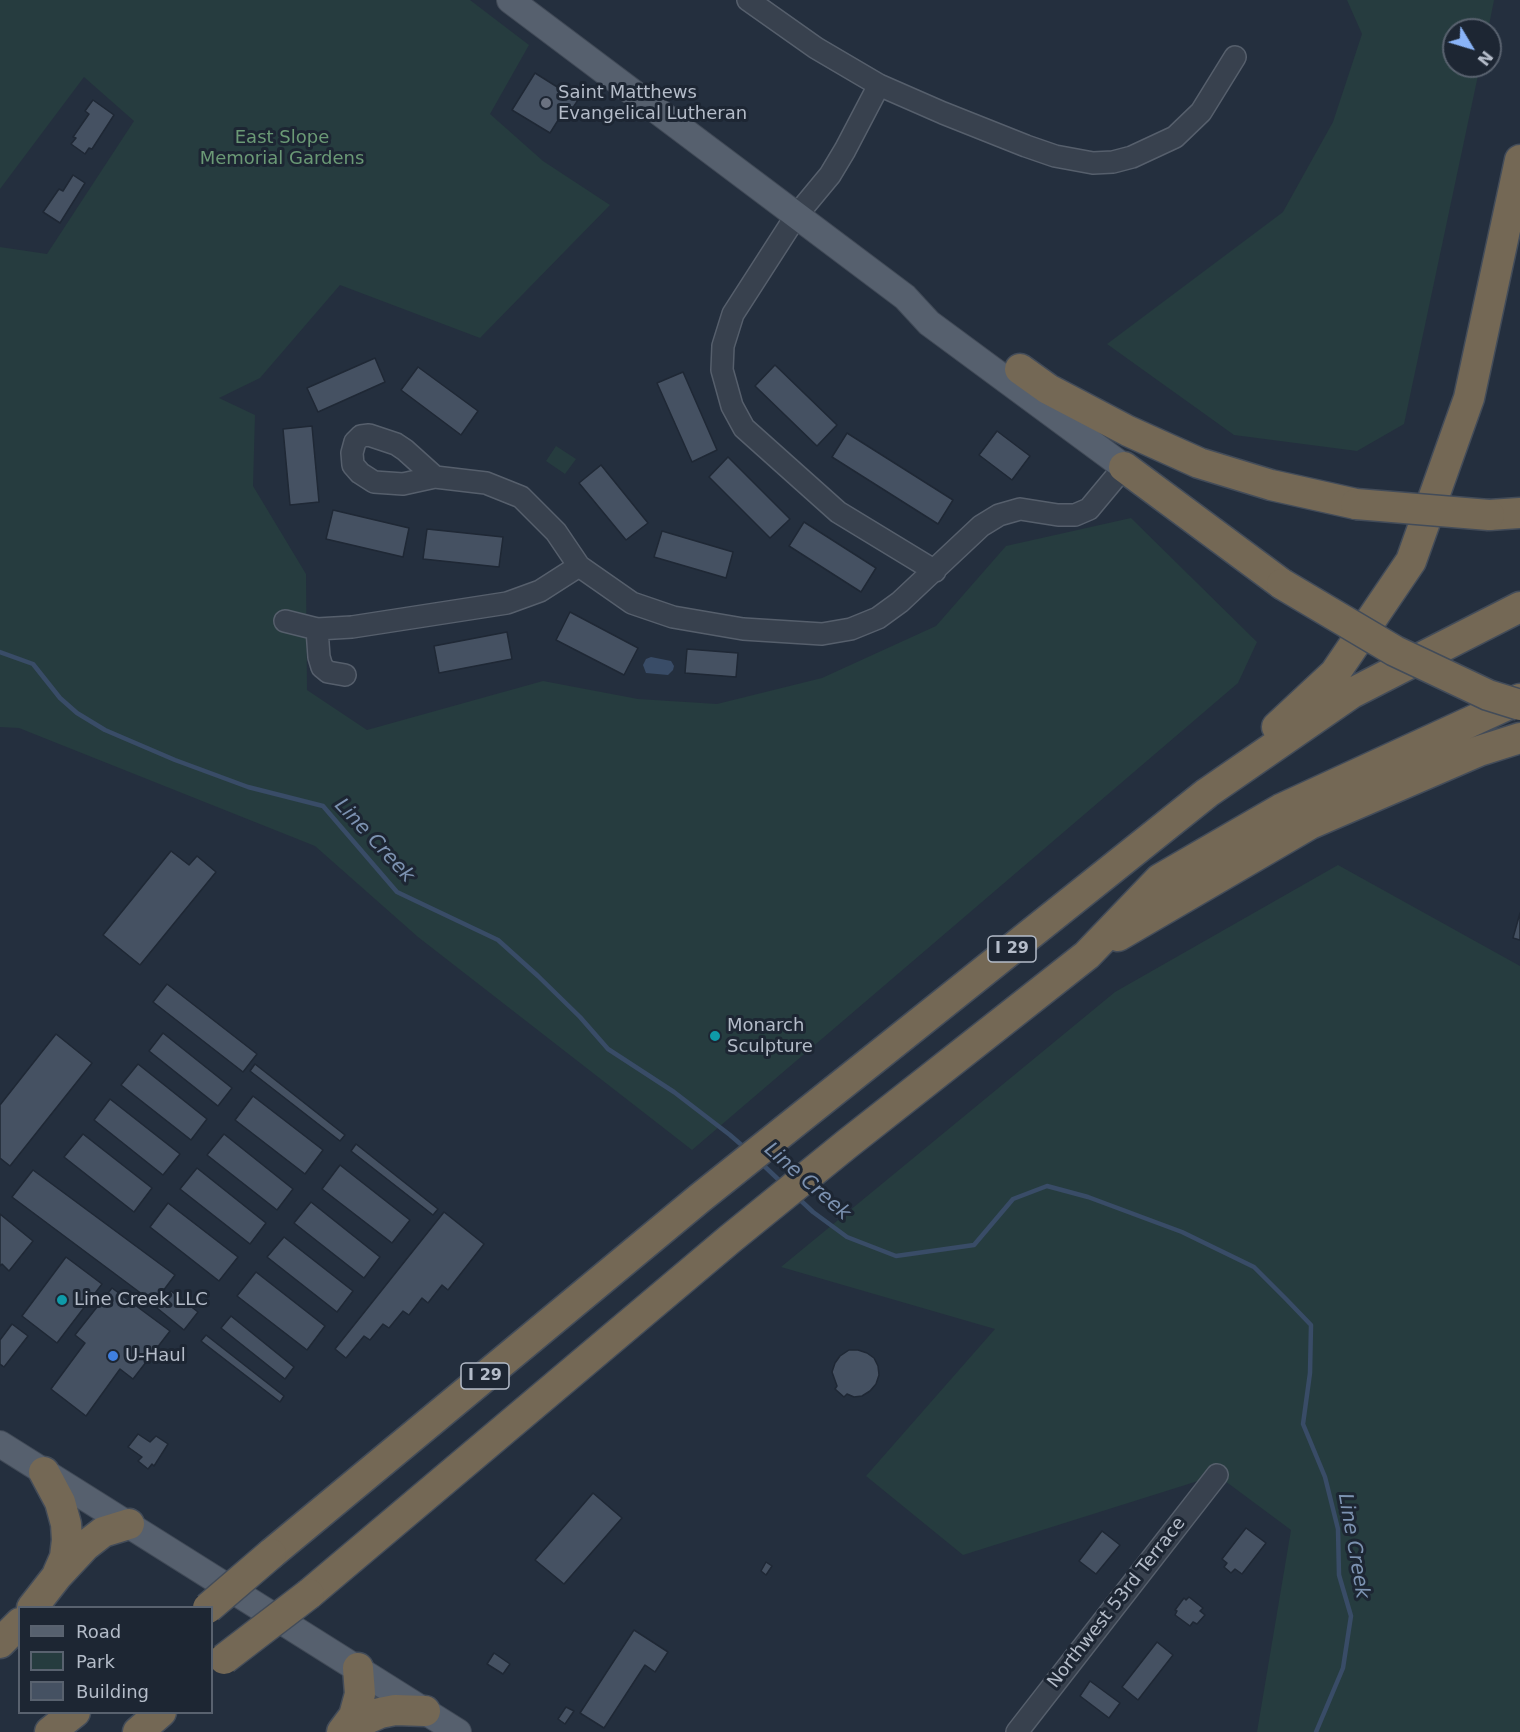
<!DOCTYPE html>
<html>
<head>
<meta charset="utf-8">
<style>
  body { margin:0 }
  #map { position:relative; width:1520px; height:1732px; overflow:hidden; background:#242f3e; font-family:"DejaVu Sans",sans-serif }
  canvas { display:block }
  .legend { position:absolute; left:18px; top:1606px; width:195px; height:108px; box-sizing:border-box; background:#1d2633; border:2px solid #59626f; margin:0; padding:8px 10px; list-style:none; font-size:18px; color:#b4bcc9 }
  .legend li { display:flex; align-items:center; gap:12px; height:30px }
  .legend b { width:30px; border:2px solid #59626f }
  .north { position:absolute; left:1442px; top:18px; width:60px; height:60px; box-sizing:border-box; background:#1d2633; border:2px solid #59626f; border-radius:50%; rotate:128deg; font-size:16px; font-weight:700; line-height:24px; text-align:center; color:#b4bcc9 }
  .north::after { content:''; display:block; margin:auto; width:21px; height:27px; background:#8ab4f8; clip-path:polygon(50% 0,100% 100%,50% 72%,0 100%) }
</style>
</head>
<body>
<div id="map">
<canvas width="1520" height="1732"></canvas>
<ul class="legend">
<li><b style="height:8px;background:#56606e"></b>Road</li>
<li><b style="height:16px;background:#263c3f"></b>Park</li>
<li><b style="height:16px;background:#455162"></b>Building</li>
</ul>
<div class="north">N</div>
</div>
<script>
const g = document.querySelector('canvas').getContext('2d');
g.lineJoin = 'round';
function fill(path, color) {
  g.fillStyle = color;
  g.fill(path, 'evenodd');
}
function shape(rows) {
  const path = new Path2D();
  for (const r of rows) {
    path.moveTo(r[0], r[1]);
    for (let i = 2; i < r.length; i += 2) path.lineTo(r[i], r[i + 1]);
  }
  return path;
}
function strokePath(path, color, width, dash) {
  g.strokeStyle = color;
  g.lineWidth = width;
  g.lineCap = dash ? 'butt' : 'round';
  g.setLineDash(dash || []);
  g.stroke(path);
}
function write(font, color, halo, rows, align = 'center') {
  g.font = font + ' "DejaVu Sans",sans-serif';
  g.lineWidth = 6;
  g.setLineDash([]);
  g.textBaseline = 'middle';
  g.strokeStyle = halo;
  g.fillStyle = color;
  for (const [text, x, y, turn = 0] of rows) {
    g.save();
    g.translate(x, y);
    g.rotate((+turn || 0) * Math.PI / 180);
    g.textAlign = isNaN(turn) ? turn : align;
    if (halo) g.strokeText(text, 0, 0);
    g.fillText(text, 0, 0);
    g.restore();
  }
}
fill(shape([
  [0,0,470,0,529,45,490,114,543,161,610,205,480,338,340,285,260,378,219,398,255,415,253,486,306,574,307,690,367,730,543,681,638,699,717,704,822,678,936,626,1006,546,1131,518,1257,642,1238,683,692,1150,418,937,315,846,19,728,0,727,0,247,47,254,134,121,84,77,0,189],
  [1347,0,1494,0,1488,30,1454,30,1454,66,1480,66,1404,424,1357,451,1234,435,1107,344,1283,212,1333,122,1362,34],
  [556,446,576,459,565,474,546,461],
  [1338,865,1520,966,1520,1732,1257,1732,1291,1530,1217,1475,963,1555,866,1476,995,1329,781,1267,1115,992]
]), '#263c3f');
fill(shape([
  [651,657,671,661,674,666,673,670,668,675,646,673,643,665,646,659]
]), '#394c67');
strokePath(shape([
  [0,652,33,664,60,698,77,713,105,730,175,760,248,787,323,806,397,892,498,940,538,976,580,1017,608,1049,674,1092,730,1135,745,1148],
  [760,1162,782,1183],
  [797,1197,813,1212,847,1237,896,1256,974,1245,1013,1199,1047,1186,1088,1197,1182,1232,1254,1267,1286,1299,1311,1325,1310,1373,1303,1424,1325,1477,1338,1529,1339,1575,1351,1616,1343,1668,1316,1732]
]), '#394c67', 4.5);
const building = shape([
  [535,73,578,100,572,109,567,106,550,133,512,110,535,73],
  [93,100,114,115,92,149,89,148,85,154,71,144,76,138,73,137,89,114,85,111,93,100],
  [73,175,85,183,60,223,43,212,59,189,63,191,73,175],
  [375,358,385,382,318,412,307,388,375,358],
  [775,365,837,425,817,446,755,386,775,365],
  [418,367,478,411,461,435,401,390,418,367],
  [683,372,717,450,692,462,657,383,683,372],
  [312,426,319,502,290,505,283,429,312,426],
  [997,431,1030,456,1012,480,979,455,997,431],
  [847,433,953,500,938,524,832,457,847,433],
  [728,457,790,519,770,538,709,477,728,457],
  [601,465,648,523,626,540,579,483,601,465],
  [333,510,409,528,403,557,326,539,333,510],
  [804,522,876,568,861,592,789,546,804,522],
  [427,529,503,537,499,567,423,559,427,529],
  [662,531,733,552,726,578,654,557,662,531],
  [570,612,638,648,624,675,556,640,570,612],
  [507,632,512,659,439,673,434,646,507,632],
  [687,649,738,653,736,677,685,673,687,649],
  [171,851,189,865,197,856,216,872,140,965,103,935,171,851],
  [1520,913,1520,940,1513,938,1520,913],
  [167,984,257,1054,243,1072,153,1002,167,984],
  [163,1033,232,1088,218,1106,149,1051,163,1033],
  [56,1034,92,1063,10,1166,0,1158,0,1105,56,1034],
  [138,1064,207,1119,191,1140,121,1085,138,1064],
  [255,1064,345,1135,340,1141,250,1071,255,1064],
  [253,1096,323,1150,305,1174,235,1120,253,1096],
  [110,1099,180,1154,163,1175,94,1120,110,1099],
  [83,1134,152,1188,134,1212,64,1157,83,1134],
  [224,1134,293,1189,277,1210,207,1155,224,1134],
  [356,1144,438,1209,433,1215,351,1151,356,1144],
  [340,1165,410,1220,392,1243,322,1189,340,1165],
  [197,1168,266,1223,250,1244,180,1189,197,1168],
  [33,1170,175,1275,154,1303,12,1197,33,1170],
  [311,1202,380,1257,364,1278,294,1223,311,1202],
  [168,1203,238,1257,219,1281,150,1227,168,1203],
  [444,1212,484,1244,448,1290,442,1285,428,1303,422,1298,409,1315,403,1311,389,1328,383,1324,370,1340,364,1336,346,1358,335,1349,444,1212],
  [0,1214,33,1241,9,1271,2,1264,0,1266,0,1214],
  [284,1237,353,1291,337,1312,267,1257,284,1237],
  [66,1257,102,1284,57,1343,22,1316,66,1257],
  [256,1272,325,1326,307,1350,237,1296,256,1272],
  [112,1288,170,1331,133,1379,120,1369,86,1416,51,1389,85,1343,75,1335,112,1288],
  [171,1291,198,1312,184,1330,157,1308,171,1291],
  [231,1316,294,1367,285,1379,221,1328,231,1316],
  [12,1324,28,1336,4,1367,0,1364,0,1340,12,1324],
  [206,1335,284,1396,280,1402,201,1341,206,1335],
  [849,1350,858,1350,867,1353,874,1358,878,1366,879,1375,876,1384,870,1391,862,1396,854,1397,847,1394,844,1397,835,1389,837,1386,832,1372,835,1363,840,1356,849,1350],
  [138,1434,150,1442,156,1436,168,1444,154,1466,152,1464,148,1469,138,1461,142,1457,128,1447,138,1434],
  [593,1493,622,1518,564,1584,535,1560,593,1493],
  [1246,1528,1266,1543,1242,1574,1235,1569,1231,1573,1224,1567,1227,1563,1222,1559,1246,1528],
  [1102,1531,1120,1545,1096,1574,1079,1561,1102,1531],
  [766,1562,772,1566,766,1575,761,1571,766,1562],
  [1189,1597,1203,1608,1200,1611,1205,1615,1197,1624,1193,1622,1190,1626,1175,1615,1177,1611,1175,1610,1184,1598,1186,1600,1189,1597],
  [634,1630,668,1652,655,1672,645,1665,604,1728,580,1713,634,1630],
  [1157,1642,1173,1655,1138,1700,1122,1687,1157,1642],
  [494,1653,510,1664,503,1674,487,1664,494,1653],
  [1090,1681,1120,1703,1109,1718,1080,1696,1090,1681],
  [566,1707,574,1711,565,1724,558,1719,566,1707]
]);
fill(building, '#455162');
strokePath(building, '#1f2835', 1.5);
const minor = shape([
  [748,0,816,48,879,85,943,113,1026,146,1055,156,1093,163,1113,162,1132,157,1175,137,1201,112,1235,57],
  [879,85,845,150,830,175,796,216,733,314,723,346,722,370,732,406,744,428,838,512,935,571],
  [435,477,403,484,374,482,360,473,353,465,352,453,355,442,361,436,369,435,396,444,405,450,435,477,486,483,521,497,556,532,579,566,632,603,673,617,743,629,822,634,851,629,878,618,900,602,981,526,999,515,1020,509,1058,515,1075,515,1089,509,1124,467],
  [285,621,317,629,352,627,507,603,540,591,579,566],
  [317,629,319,657,322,667,328,672,345,675],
  [1017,1732,1217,1475]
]);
const major = shape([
  [510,0,905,297,929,323,1124,467],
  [0,1444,458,1732]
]);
const highway = shape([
  [1020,369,1048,389,1128,431,1199,463,1271,485,1356,504],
  [1124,467,1282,584],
  [1489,515,1520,513],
  [1277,727,1335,673,1411,561,1469,398,1520,160],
  [1118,936,1310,824,1479,751,1520,738],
  [44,1472,60,1502,66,1524,67,1540,65,1557,58,1573],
  [271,1554,700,1198,1207,793,1352,693,1520,607],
  [309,1594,730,1239,847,1144,1087,955,1160,879,1281,809,1520,699],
  [32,1608,57,1576,85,1546,103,1532,129,1524],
  [0,1643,20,1623],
  [347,1728,380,1713,395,1710,425,1711],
  [50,1732,75,1712],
  [138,1732,161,1712],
  [342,1732,354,1716,360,1694,358,1668]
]);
strokePath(minor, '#565f6c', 24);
strokePath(major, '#414a57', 28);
strokePath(highway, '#434c59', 33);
strokePath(minor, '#38414e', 21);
strokePath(major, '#56606e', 26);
strokePath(highway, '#746855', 30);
const highwayBridge = shape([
  [1356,504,1489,515],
  [1282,584,1395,651,1488,695,1520,705],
  [208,1608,271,1554],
  [224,1659,309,1594]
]);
strokePath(highwayBridge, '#434c59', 33, []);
strokePath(highwayBridge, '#746855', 30);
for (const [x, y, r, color] of [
  [546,103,6,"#6b7280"],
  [715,1036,6,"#0f9aa8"],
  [62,1300,6,"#0f9aa8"],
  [113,1356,6,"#3f7fe0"]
]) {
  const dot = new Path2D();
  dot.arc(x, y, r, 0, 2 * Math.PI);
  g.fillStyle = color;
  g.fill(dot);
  strokePath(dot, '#1d2633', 2);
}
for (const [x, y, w] of [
  [1012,949,48],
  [485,1376,48]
]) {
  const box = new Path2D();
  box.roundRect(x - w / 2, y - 13, w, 26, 4.5);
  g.fillStyle = '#1d2633';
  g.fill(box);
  strokePath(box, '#b4bcc9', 1.5);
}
write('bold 16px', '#b4bcc9', null, [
  ["I 29",1012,949],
  ["I 29",485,1376]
]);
write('18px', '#b4bcc9', '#1d2633', [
  ["Saint Matthews",558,93],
  ["Evangelical Lutheran",558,114],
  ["Monarch",727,1026],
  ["Sculpture",727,1047],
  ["Line Creek LLC",74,1300],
  ["U-Haul",125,1356]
], 'left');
write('18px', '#6b9a76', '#1d2633', [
  ["East Slope",282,138],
  ["Memorial Gardens",282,159]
]);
write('18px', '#b4bcc9', '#1d2633', [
  ["Northwest 53rd Terrace",1117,1603,-52]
]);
write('italic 20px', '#7c92b1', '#1d2633', [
  ["Line Creek",374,841,47],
  ["Line Creek",807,1182,41],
  ["Line Creek",1353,1546,80]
]);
</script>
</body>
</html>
